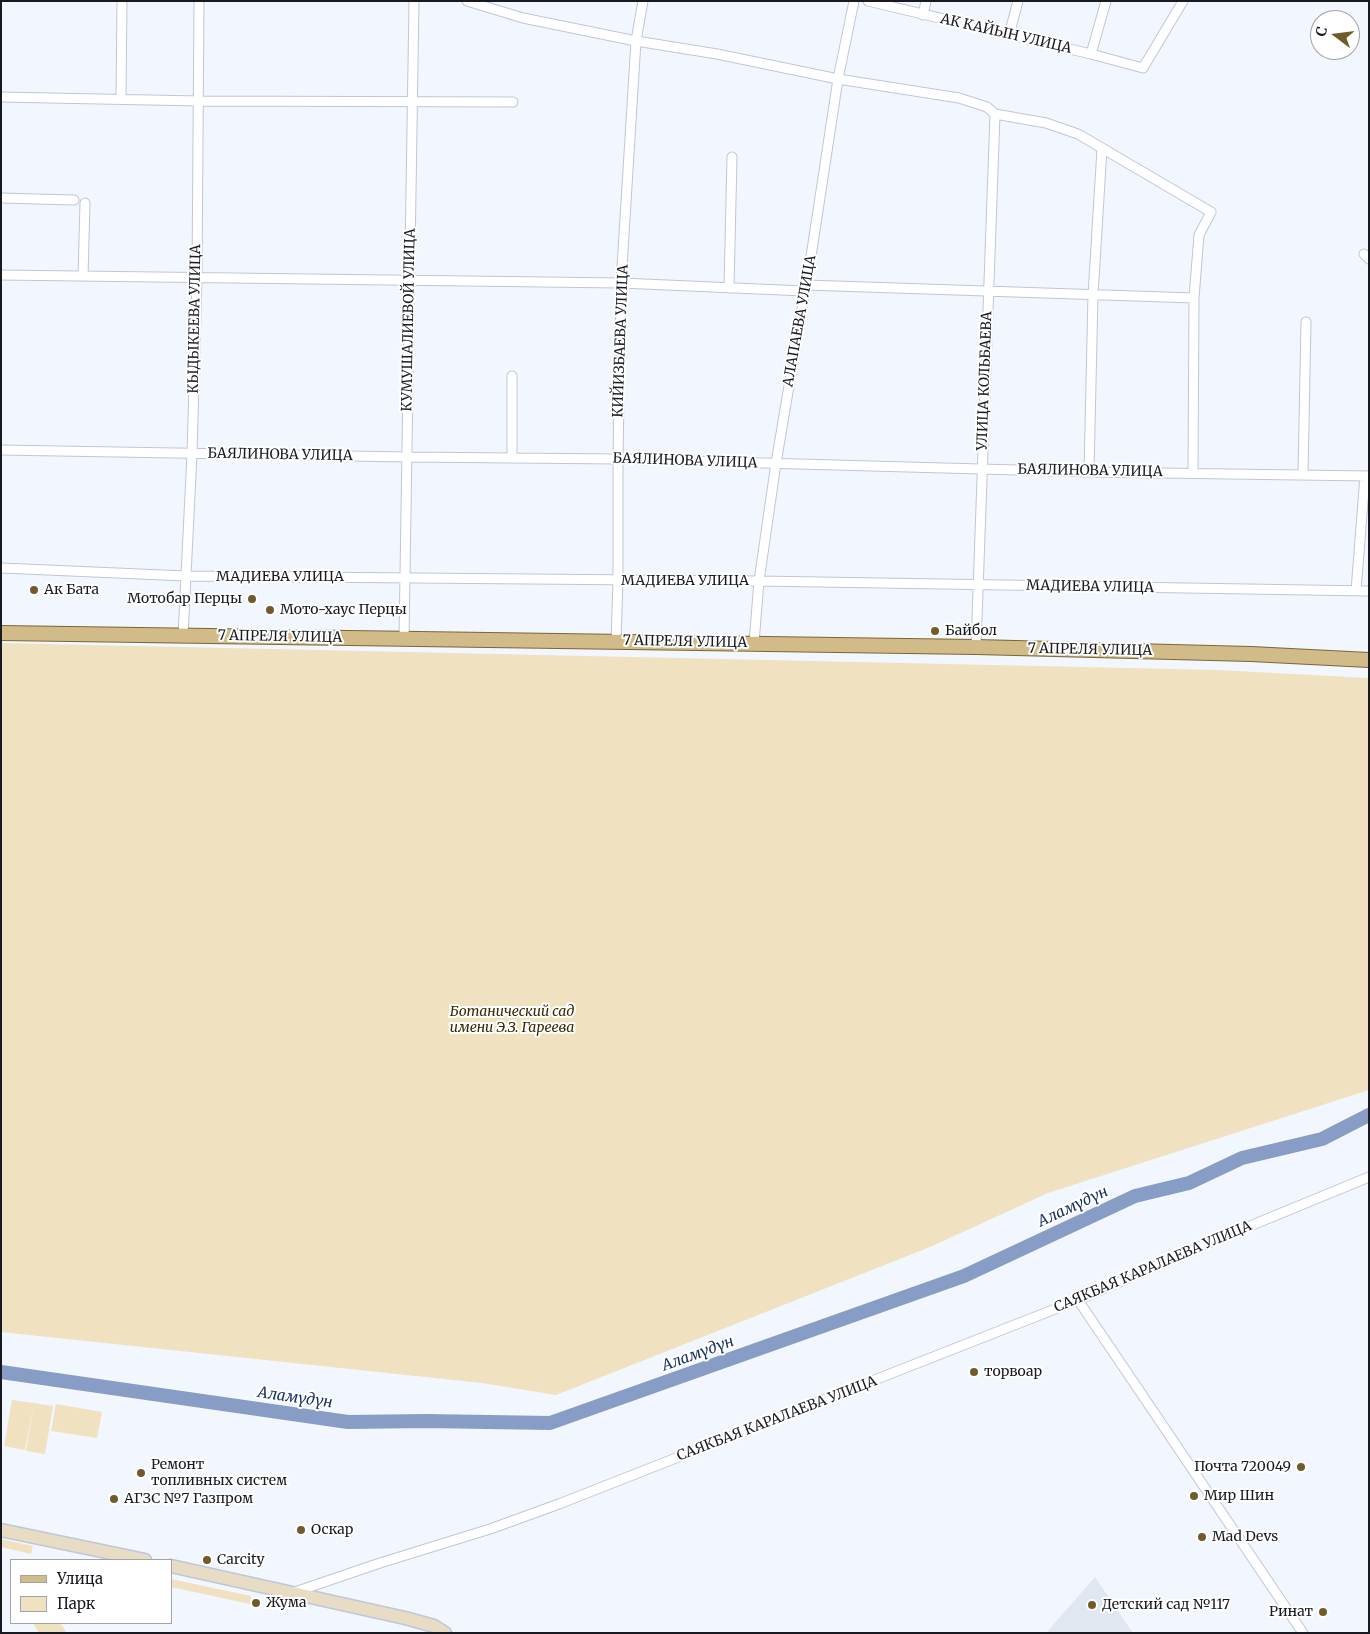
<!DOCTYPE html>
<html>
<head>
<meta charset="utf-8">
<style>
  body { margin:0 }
  #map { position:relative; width:1370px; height:1634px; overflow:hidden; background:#f2f6fe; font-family:Merriweather,serif }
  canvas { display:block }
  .frame { position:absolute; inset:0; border:2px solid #171b21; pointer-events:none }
  .legend { position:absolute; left:10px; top:1559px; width:162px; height:65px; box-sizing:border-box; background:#fff; border:1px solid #a2a4a6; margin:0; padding:6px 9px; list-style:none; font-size:15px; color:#171b21 }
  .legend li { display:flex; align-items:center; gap:10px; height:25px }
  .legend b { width:25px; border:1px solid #a2a4a6 }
  .north { position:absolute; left:1310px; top:10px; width:50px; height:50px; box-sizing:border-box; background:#fff; border:1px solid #a2a4a6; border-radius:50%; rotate:285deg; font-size:14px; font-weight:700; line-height:20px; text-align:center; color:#171b21 }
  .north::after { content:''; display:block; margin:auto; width:18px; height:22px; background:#705b2a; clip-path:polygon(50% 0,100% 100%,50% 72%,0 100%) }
</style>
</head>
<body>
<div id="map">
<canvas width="1370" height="1634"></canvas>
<div class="frame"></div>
<ul class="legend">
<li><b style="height:6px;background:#d1bc89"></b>Улица</li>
<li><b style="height:14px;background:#f0e1c1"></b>Парк</li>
</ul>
<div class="north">С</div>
</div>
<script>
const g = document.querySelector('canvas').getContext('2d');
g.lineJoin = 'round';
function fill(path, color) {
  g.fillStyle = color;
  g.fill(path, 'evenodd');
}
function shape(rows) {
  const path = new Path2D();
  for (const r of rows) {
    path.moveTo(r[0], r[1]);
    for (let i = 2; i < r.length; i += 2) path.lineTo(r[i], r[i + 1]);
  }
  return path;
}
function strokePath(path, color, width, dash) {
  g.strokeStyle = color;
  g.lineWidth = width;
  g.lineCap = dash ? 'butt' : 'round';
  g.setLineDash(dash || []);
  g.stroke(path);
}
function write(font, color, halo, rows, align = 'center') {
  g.font = font + ' Merriweather,serif';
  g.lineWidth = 4;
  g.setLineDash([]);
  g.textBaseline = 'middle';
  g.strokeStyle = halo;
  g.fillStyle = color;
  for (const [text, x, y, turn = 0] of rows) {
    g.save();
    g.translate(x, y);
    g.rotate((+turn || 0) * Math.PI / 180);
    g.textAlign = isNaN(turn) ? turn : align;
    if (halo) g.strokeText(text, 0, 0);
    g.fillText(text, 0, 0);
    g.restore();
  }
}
fill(shape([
  [1095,1577,1133,1633,1046,1633]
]), '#e1e7f1');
fill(shape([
  [1,643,1217,670,1369,678,1369,1090,1048,1193,930,1247,556,1395,482,1383,1,1332],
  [12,1400,34,1403,25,1450,4,1446],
  [34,1403,53,1406,45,1454,26,1451],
  [56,1404,102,1412,97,1438,51,1431],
  [1,1539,33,1546,31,1554,1,1547],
  [171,1579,251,1596,250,1604,171,1587],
  [33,1623,60,1623,67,1633,39,1633]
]), '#f0e1c1');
strokePath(shape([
  [1,1372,348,1422,426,1421,550,1423,964,1276,1135,1196,1189,1183,1242,1158,1322,1139,1369,1115]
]), '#879dc6', 14);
const street = shape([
  [467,1,523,18,636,41,717,54,838,79,959,98,987,107,995,114,1046,123,1078,134,1211,212,1199,235,1194,298,1193,473],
  [868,1,1091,54,1143,68,1183,1],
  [923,15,926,1],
  [1009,35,1018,1],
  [1091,54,1106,1],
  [1,97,199,101,513,102],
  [121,99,122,1],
  [1,198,74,200],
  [1364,254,1369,259],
  [1,275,621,283,804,291],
  [83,276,85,203],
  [806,285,1194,298],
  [729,288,732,157],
  [512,376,512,458],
  [1,450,407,457,618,459,1089,472,1369,476],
  [1089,472,1093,295,1102,149],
  [1303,475,1306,322],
  [1,568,186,576,759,581,1369,591],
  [1356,591,1365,476],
  [183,636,192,454,197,277,199,1],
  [404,638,414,1],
  [616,641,618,581,618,459,621,283,636,41,643,1],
  [754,643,759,581,776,463,812,250,838,79,854,1],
  [976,647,995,114],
  [1078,1300,1303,1633],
  [292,1593,380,1563,490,1529,559,1504,1078,1300,1199,1247,1369,1177]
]);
const secondary = shape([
  [1,1530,145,1560],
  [171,1566,405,1618,434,1626,445,1633]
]);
const primary = shape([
  [1,633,976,647,1251,654,1369,660]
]);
strokePath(street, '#bdc7da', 11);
strokePath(secondary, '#bdc7da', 15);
strokePath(primary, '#7c6632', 16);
strokePath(street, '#fff', 9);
strokePath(secondary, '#e8ddc4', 12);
strokePath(primary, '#d1bc89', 14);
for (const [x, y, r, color] of [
  [34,590,5,"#705b2a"],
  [252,599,5,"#705b2a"],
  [270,610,5,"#705b2a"],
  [935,631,5,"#705b2a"],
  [974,1372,5,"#705b2a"],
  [1301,1467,5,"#705b2a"],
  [141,1473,5,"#705b2a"],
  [1194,1496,5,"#705b2a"],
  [114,1499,5,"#705b2a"],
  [301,1530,5,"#705b2a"],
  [1202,1537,5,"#705b2a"],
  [207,1560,5,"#705b2a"],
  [256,1603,5,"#705b2a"],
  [1092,1605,5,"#705b2a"],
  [1323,1612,5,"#705b2a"]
]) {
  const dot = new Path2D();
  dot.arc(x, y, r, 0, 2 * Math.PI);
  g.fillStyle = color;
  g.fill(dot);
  strokePath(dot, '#fff', 2);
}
write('14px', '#171b21', '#fff', [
  ["АК КАЙЫН УЛИЦА",1006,34,13],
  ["КЫДЫКЕЕВА УЛИЦА",195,319,-89],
  ["КУМУШАЛИЕВОЙ УЛИЦА",409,320,-89],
  ["АЛАПАЕВА УЛИЦА",800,321,-80],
  ["КИЙИЗБАЕВА УЛИЦА",621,341,-88],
  ["УЛИЦА КОЛЬБАЕВА",985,381,-88],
  ["БАЯЛИНОВА УЛИЦА",280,455,1],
  ["БАЯЛИНОВА УЛИЦА",685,461,2],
  ["БАЯЛИНОВА УЛИЦА",1090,471,1],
  ["МАДИЕВА УЛИЦА",280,577],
  ["МАДИЕВА УЛИЦА",685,581],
  ["МАДИЕВА УЛИЦА",1090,587,1],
  ["7 АПРЕЛЯ УЛИЦА",280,637,1],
  ["7 АПРЕЛЯ УЛИЦА",685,642,1],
  ["7 АПРЕЛЯ УЛИЦА",1090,650,1],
  ["САЯКБАЯ КАРАЛАЕВА УЛИЦА",1153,1267,-23],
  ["САЯКБАЯ КАРАЛАЕВА УЛИЦА",777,1419,-21]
]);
write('14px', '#171b21', '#fff', [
  ["Ак Бата",44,590],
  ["Мотобар Перцы",242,599,"right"],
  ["Мото-хаус Перцы",280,610],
  ["Байбол",945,631],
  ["торвоар",984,1372],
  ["Ремонт",151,1465],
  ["топливных систем",151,1481],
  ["Почта 720049",1291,1467,"right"],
  ["Мир Шин",1204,1496],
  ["АГЗС №7 Газпром",124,1499],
  ["Оскар",311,1530],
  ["Mad Devs",1212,1537],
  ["Carcity",217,1560],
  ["Жума",266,1603],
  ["Детский сад №117",1102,1605],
  ["Ринат",1313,1612,"right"]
], 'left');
write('italic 14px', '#362701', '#fff', [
  ["Ботанический сад",512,1012],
  ["имени Э.З. Гареева",512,1028]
]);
write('italic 15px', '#163062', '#fff', [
  ["Аламүдүн",1073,1207,-25],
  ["Аламүдүн",698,1354,-20],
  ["Аламүдүн",295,1398,8]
]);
</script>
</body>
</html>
